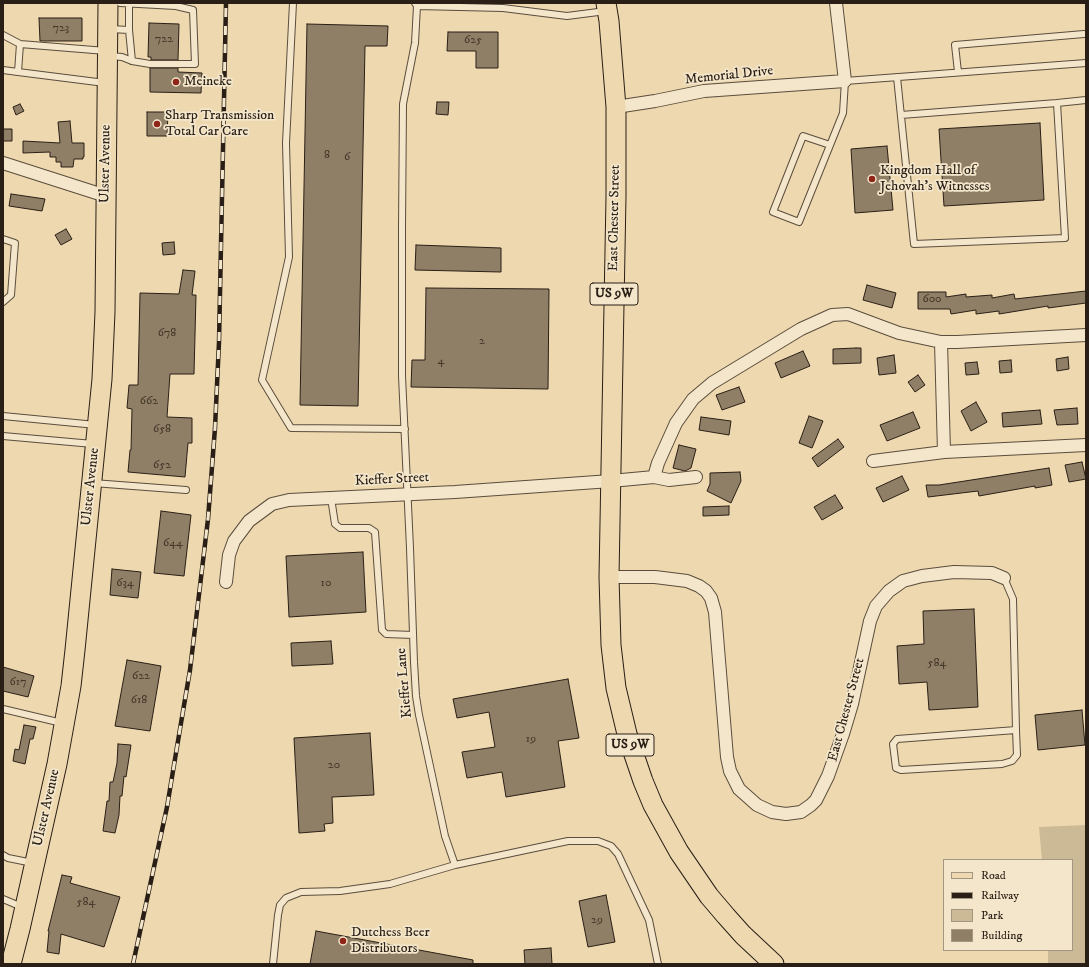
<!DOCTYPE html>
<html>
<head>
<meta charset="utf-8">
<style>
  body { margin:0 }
  #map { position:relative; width:1089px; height:967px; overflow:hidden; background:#edd8af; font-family:"IM FELL DW Pica",serif }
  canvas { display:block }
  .frame { position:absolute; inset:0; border:4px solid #2a1f16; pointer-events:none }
  .legend { position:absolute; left:943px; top:859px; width:130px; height:92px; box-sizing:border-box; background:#f3e6cb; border:1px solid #a39683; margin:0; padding:5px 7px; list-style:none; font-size:12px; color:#2a1f16 }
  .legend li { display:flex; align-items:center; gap:8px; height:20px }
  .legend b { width:20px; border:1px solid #a39683 }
</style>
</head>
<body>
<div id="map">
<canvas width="1089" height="967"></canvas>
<div class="frame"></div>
<ul class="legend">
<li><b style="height:5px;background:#edd8af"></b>Road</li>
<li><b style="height:5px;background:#2a1f16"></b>Railway</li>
<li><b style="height:11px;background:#ccb995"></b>Park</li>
<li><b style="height:11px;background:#8f7f66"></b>Building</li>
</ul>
</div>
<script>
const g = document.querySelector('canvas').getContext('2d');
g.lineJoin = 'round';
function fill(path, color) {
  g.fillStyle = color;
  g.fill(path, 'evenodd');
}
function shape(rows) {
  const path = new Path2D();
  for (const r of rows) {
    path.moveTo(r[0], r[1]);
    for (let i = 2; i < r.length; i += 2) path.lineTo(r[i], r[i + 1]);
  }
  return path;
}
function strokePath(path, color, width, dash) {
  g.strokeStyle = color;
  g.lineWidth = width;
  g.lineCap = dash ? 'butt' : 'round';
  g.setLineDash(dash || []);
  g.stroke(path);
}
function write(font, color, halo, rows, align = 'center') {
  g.font = font + ' "IM FELL DW Pica",serif';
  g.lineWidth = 3.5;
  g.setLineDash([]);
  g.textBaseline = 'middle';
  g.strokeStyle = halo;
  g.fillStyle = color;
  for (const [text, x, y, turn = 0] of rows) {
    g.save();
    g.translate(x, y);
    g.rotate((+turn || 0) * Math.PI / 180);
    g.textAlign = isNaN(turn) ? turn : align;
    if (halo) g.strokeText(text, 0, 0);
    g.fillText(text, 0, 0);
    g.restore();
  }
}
fill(shape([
  [1086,825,1086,964,1048,964,1048,950,1072,950,1072,860,1042,860,1039,827]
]), '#ccb995');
const building = shape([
  [39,18,82,18,82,41,40,41,39,18],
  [149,23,179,24,178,60,151,60,151,57,148,57,149,23],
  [307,24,388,26,387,46,365,46,358,406,300,405,307,24],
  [448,32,498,32,498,68,476,68,476,51,447,51,448,32],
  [150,68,178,68,178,72,202,73,201,93,150,92,150,68],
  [437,102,449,102,448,115,436,114,437,102],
  [20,104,24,111,16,115,13,107,20,104],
  [147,112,168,112,167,136,147,136,147,112],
  [70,121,72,143,84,143,84,157,83,157,83,159,74,159,73,167,61,167,61,162,56,162,56,157,50,157,50,152,23,153,23,141,60,143,58,122,70,121],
  [1040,123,1044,200,944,206,939,129,1040,123],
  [3,129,12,129,12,141,3,141,3,129],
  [887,146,893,210,855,213,851,149,887,146],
  [11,194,45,199,42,211,9,206,11,194],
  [66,229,72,239,61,245,55,235,66,229],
  [174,242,175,254,163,255,162,243,174,242],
  [416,245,501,248,501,272,415,270,416,245],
  [183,270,195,271,192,295,196,295,194,374,170,374,167,417,192,418,192,443,188,443,185,477,128,472,130,450,131,450,132,409,127,408,129,385,138,385,140,293,179,294,183,270],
  [867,285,896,293,892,308,863,300,867,285],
  [426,288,549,289,548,389,411,387,412,360,425,360,426,288],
  [1086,291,1086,303,1048,308,1048,306,999,314,999,311,976,314,976,310,951,314,950,309,918,309,918,292,946,292,946,297,966,294,966,297,992,295,992,298,1014,294,1015,299,1086,291],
  [856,348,861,348,861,363,833,364,833,349,856,348],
  [803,351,810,366,781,378,775,363,803,351],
  [894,355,896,373,879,375,877,358,894,355],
  [1068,357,1069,369,1057,371,1056,359,1068,357],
  [1011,360,1012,372,1000,373,999,361,1011,360],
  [977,362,979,374,966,375,965,363,977,362],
  [918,375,925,385,915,392,908,382,918,375],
  [739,387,745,402,722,410,716,395,739,387],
  [976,402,987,422,971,431,961,411,976,402],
  [1077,408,1078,424,1057,425,1054,410,1077,408],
  [1040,410,1042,424,1003,427,1002,413,1040,410],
  [913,412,920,428,887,441,880,425,913,412],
  [809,416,823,421,812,448,799,443,809,416],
  [701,417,731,421,729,435,699,430,701,417],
  [838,439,844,447,818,467,812,458,838,439],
  [679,445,696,449,691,468,685,471,673,468,679,445],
  [1082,462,1086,479,1069,482,1065,465,1082,462],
  [1049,468,1052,485,1035,488,1035,486,979,496,978,491,928,497,926,485,939,485,1049,468],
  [740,472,741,481,731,503,707,491,710,484,710,473,740,472],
  [902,476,909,490,883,502,876,488,902,476],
  [835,495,843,508,822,520,814,507,835,495],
  [729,506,729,515,703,516,703,507,729,506],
  [161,511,191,515,184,576,154,573,161,511],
  [363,552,366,612,289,617,286,556,363,552],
  [112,569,141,572,138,598,110,595,112,569],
  [974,609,978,707,929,710,927,682,899,684,897,646,924,644,923,611,974,609],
  [331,641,333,664,292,666,291,643,331,641],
  [127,660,161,666,150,731,115,726,127,660],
  [3,667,34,676,28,697,3,691,3,667],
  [568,679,579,738,558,741,565,787,506,797,502,772,467,778,462,752,495,747,489,712,457,718,453,699,568,679],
  [1082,710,1085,745,1038,750,1035,715,1082,710],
  [24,725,36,727,33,739,30,739,25,764,13,761,15,749,19,750,24,725],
  [370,733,374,795,332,797,333,823,324,824,325,831,299,833,294,738,370,733],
  [118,744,131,745,126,777,124,776,122,796,120,796,119,815,115,833,103,831,107,801,109,801,110,782,113,782,117,763,118,744],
  [62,875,72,877,70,883,120,897,104,947,61,934,59,954,47,952,49,931,48,931,62,875],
  [606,895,615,942,588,947,579,901,606,895],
  [316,931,473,960,473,964,310,964,316,931],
  [551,948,552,964,525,964,524,950,551,948]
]);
fill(building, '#8f7f66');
strokePath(building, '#2a1f16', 1);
const service = shape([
  [120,3,176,6,177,3],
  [293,3,286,143,289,257,262,380,291,428,405,429],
  [415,3,417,6,415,43,403,104,402,227,402,376,410,548,414,662,416,696,419,715,445,836,455,865],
  [129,4,129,30],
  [417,6,503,8,567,16,606,11],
  [110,29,129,30,132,61],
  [3,35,20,44,106,51],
  [20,44,18,72,105,83],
  [110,56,122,57,132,61,150,64,195,64,193,10,176,6],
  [3,70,18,72],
  [958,72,955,45,1084,34],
  [897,77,914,244,1065,238,1057,103,1086,100],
  [901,115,1057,103],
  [830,145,803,136,773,212,799,222,843,113,845,81,1086,63],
  [3,239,15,243,11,295,3,302],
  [3,416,96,425],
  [3,436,93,444],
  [93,483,186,490],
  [331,498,335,524,340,528,369,528,375,532,382,630,386,634,413,635],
  [1004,578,1013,599,1016,730,897,739,893,744,896,768,901,770,1002,764,1012,761,1017,755,1016,730],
  [3,709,62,723],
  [3,855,8,858,33,863],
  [3,899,22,907],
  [273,964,278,915,280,905,286,898,301,892,340,891,390,884,455,865,568,841,598,841,611,846,618,854,649,920,658,964]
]);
const minor = shape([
  [616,107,655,101,704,91,845,81,836,3],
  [3,163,106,196],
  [941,342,944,452],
  [873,461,944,452,1086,445],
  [654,477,658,463,676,423,693,399,712,383,801,329,832,315,848,314,899,333,941,342,957,342,1086,335],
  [609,577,655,577,687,581,699,586,706,591,711,598,715,612,727,757,730,771,739,789,757,805,772,812,786,814,801,812,811,805,816,800,828,776,843,734,852,704,870,621,876,606,889,591,903,581,922,576,954,572,992,573,1004,578],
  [226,582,229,555,234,541,249,521,272,504,289,500,455,492,611,481,654,477,669,480,696,477]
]);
const primary = shape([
  [606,3,609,21,616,107,616,196,609,577,611,645,616,688,627,734,643,781,653,805,679,852,709,896,726,916,743,935,774,964],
  [11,964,20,929,57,764,71,686,75,650,102,379,105,312,108,3]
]);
strokePath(service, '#5b4d3c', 8);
strokePath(minor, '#5b4d3c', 14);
strokePath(primary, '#2a1f16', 21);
strokePath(service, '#f3e6cb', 6);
strokePath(minor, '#f3e6cb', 12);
strokePath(primary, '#edd8af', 19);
const rail = shape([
  [133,964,167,807,180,729,190,670,208,519,215,428,219,342,226,3]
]);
strokePath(rail, '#2a1f16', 4.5);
strokePath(rail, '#f3e6cb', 3, [9]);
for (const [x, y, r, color] of [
  [176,82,4,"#8f2418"],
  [157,124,4,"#8f2418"],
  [872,179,4,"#8f2418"],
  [343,941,4,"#8f2418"]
]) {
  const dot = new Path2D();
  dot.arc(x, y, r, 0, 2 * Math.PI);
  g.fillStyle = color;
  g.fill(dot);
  strokePath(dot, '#f3e6cb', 1.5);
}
write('12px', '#43372a', null, [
  ["723",61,29],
  ["722",164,40],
  ["625",473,41],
  ["8",327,156],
  ["6",347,158],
  ["600",932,300],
  ["678",167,334],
  ["2",482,342],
  ["4",441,362],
  ["662",149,402],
  ["658",162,430],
  ["652",162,466],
  ["644",173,544],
  ["634",125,584],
  ["10",326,584],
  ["584",937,664],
  ["622",141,677],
  ["617",18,683],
  ["618",139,701],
  ["19",531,740],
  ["20",334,766],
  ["584",86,903],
  ["29",597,921]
]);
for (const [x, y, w] of [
  [614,294,48],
  [630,745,48]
]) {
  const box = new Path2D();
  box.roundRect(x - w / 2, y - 11, w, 22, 3);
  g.fillStyle = '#f3e6cb';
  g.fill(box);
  strokePath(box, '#2a1f16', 1);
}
write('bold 13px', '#2a1f16', null, [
  ["US 9W",614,294],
  ["US 9W",630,745]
]);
write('14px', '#2a1f16', '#f3e6cb', [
  ["Memorial Drive",729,76,-6],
  ["Ulster Avenue",106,164,-89],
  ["East Chester Street",615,218,-89],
  ["Kieffer Street",392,480,-3],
  ["Ulster Avenue",91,487,-84],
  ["Kieffer Lane",405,683,-95],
  ["East Chester Street",847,710,-75],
  ["Ulster Avenue",47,808,-77]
]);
write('14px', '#2a1f16', '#f3e6cb', [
  ["Meineke",184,82],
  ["Sharp Transmission",165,116],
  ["Total Car Care",165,132],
  ["Kingdom Hall of",880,171],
  ["Jehovah's Witnesses",880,187],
  ["Dutchess Beer",351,933],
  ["Distributors",351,949]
], 'left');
</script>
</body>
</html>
